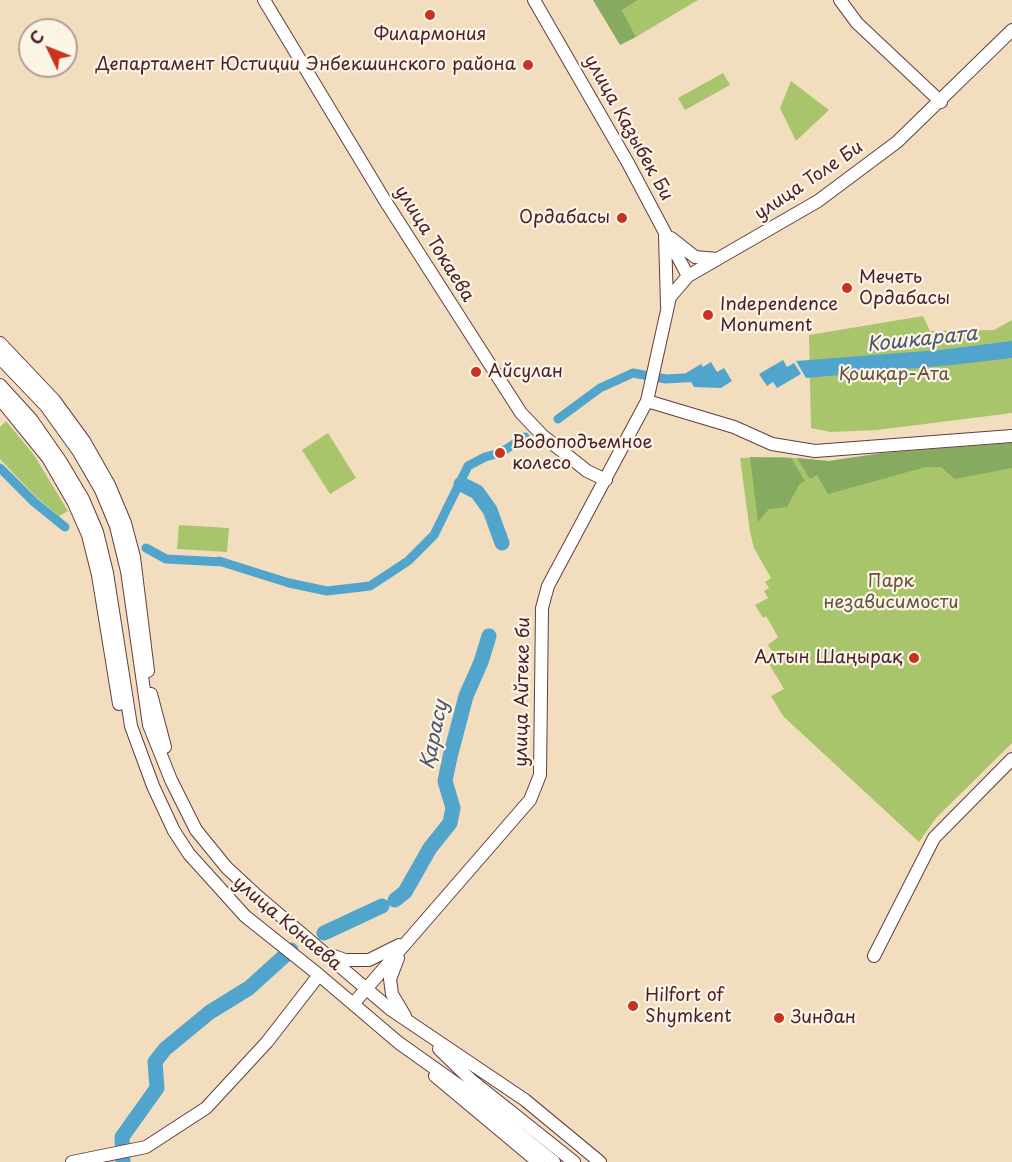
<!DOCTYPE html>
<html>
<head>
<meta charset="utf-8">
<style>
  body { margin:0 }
  #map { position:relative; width:1012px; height:1162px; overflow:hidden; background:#f2debe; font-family:"Playpen Sans",sans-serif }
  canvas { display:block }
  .north { position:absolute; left:18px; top:18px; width:60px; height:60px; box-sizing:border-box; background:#fcf5e5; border:2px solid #b59f9b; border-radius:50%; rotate:313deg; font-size:16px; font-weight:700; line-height:24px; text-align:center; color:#4a1f2b }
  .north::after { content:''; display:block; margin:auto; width:21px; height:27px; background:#c8321e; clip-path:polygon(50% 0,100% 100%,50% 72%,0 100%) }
</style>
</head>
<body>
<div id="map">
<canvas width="1012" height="1162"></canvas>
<div class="north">С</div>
</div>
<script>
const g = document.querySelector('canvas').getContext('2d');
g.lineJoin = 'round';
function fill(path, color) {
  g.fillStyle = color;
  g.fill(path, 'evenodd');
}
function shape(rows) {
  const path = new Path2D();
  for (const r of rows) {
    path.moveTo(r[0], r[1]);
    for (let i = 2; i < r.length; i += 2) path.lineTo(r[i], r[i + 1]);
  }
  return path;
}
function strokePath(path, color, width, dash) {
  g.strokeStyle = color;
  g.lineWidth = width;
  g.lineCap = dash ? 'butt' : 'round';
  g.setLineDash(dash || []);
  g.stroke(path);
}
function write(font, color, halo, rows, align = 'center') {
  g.font = font + ' "Playpen Sans",sans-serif';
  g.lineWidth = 4.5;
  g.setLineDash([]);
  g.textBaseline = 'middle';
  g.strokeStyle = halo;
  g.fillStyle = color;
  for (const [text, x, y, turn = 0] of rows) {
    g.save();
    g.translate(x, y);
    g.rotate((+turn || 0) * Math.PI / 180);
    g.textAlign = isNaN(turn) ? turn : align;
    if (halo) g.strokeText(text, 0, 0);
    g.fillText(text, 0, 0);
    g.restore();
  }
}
fill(shape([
  [638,0,698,0,636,37,622,10],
  [723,73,730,85,685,110,678,98],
  [791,81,829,110,796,141,780,108],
  [923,316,930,331,994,330,1012,320,1012,413,877,430,830,432,811,428,809,335],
  [6,421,34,455,68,511,59,516,36,497,0,459,0,427],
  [328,433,356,478,330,494,302,450],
  [1012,443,1012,743,936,818,919,842,783,716,771,696,784,689,766,659,774,655,768,645,778,637,766,616,763,618,755,605,768,598,764,591,769,588,765,582,771,578,754,548,750,532,740,458,782,457,829,461,883,453],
  [179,525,229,528,227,552,177,549]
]), '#a9c56c');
fill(shape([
  [593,0,638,0,622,10,636,37,620,45],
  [1012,443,1012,468,955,479,941,467,926,467,828,494,817,475,810,479,797,458,829,461,883,453],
  [750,457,791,458,805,481,799,485,787,507,769,509,758,522]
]), '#86aa60');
fill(shape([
  [1012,341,1012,358,952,365,806,378,796,361,940,350],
  [783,360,787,367,794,363,801,374,777,388,773,382,767,386,759,374],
  [711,362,717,372,724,368,732,381,721,388,694,387,686,373,701,364,703,367]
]), '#51a4cc');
strokePath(shape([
  [558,419,600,388,633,373,666,379,700,377],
  [0,468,34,502,65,527],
  [146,548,166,559,223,562],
  [219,561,289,583,327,591,370,586,408,561,434,535,468,466,485,457,500,453,525,437]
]), '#51a4cc', 9);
strokePath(shape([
  [461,484,477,492,490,510,502,543],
  [395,900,405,892,430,848,450,823,453,808,445,781,450,757,466,696,481,662,489,636],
  [324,933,382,906],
  [123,1162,122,1137,157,1088,155,1062,165,1049,210,1012,249,988,291,950]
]), '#51a4cc', 15);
const secondary = shape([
  [264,0,384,199,521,413,543,436,587,471,606,480],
  [534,0,628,163,688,276],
  [840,0,857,23,941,102],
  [665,236,667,306],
  [671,238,695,257,717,259],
  [0,343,54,400,84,441,109,485,125,523,134,557,148,671],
  [0,358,46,406,79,452,101,490,116,526,127,571,149,725,171,780,196,830,227,868,254,893,390,1009,525,1100,600,1162],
  [0,385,31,419,61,462,83,499,97,532,107,573,131,726,153,786,174,831,189,854,245,916,319,975,399,1043,461,1087,554,1162],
  [0,399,48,458,74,503,88,535,98,575,119,704],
  [647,401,734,427,772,444,815,451,1012,436],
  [151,694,165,747],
  [331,955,345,960,369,960,399,945],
  [874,956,934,838,1012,759],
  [398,958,390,979,392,994,405,1016],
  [353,1004,530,800,540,775,542,608,548,586,647,401,670,297,688,276,818,201,897,142,1012,30],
  [439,1049,471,1080,574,1162],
  [435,1076,538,1162],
  [72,1162,146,1147,206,1108,267,1042,319,975]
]);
strokePath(secondary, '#633c41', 14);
strokePath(secondary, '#fff', 12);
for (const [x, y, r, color] of [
  [430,15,6,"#c8321e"],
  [528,65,6,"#c8321e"],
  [622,218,6,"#c8321e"],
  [847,288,6,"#c8321e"],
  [708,315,6,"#c8321e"],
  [476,372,6,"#c8321e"],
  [500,453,6,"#c8321e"],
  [914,658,6,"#c8321e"],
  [633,1006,6,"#c8321e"],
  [779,1018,6,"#c8321e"]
]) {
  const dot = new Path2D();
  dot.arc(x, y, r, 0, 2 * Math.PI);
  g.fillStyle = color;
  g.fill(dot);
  strokePath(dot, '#fcf5e5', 2);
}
write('18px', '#4a1f2b', '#fcf5e5', [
  ["Филармония",430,35,"center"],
  ["Департамент Юстиции Энбекшинского района",516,65,"right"],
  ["Ордабасы",610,218,"right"],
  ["Мечеть",859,278],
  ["Ордабасы",859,299],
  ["Independence",720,305],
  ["Monument",720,326],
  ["Айсулан",488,372],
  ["Водоподъемное",512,443],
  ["колесо",512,464],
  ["Алтын Шаңырақ",902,658,"right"],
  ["Hilfort of",645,996],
  ["Shymkent",645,1017],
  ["Зиндан",791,1018]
], 'left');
write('18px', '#4a1f2b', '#fcf5e5', [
  ["улица Казыбек Би",628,128,61],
  ["улица Толе Би",809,181,-34],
  ["улица Токаева",434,244,58],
  ["улица Айтеке би",523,692,-89],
  ["улица Конаева",287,924,40]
]);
write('18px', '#66513e', '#fcf5e5', [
  ["Қошқар-Ата",894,375],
  ["Парк",891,582],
  ["независимости",891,603]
]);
write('italic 20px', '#4d546b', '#fcf5e5', [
  ["Кошкарата",922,340,-6],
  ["Қарасу",435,735,-78]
]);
</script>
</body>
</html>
